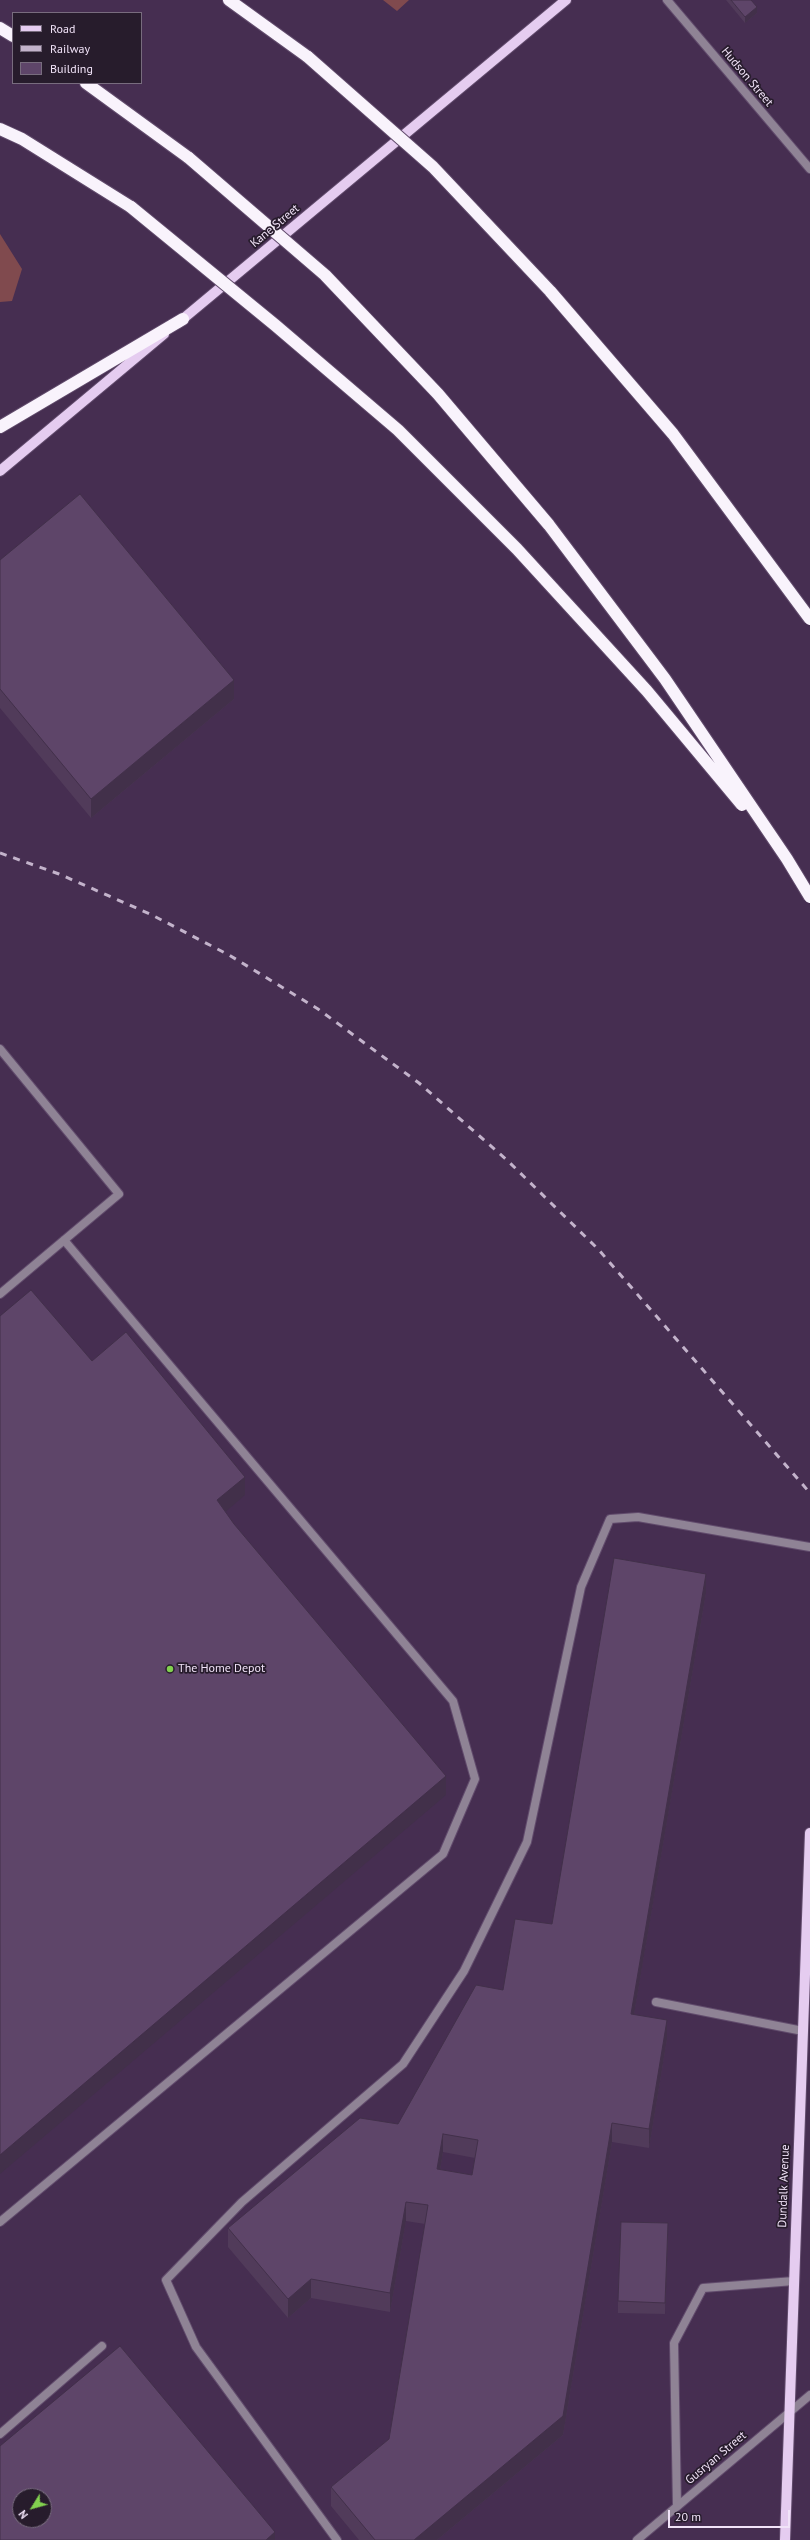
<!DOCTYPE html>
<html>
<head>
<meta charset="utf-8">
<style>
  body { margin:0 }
  #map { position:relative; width:810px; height:2540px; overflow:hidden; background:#462e51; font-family:"PT Sans",sans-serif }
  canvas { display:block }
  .legend { position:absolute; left:12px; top:12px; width:130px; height:72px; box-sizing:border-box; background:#271c2c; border:1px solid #786c7e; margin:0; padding:5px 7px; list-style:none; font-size:12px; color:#f1e3f8 }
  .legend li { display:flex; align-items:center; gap:8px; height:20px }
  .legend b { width:20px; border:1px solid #786c7e }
  .north { position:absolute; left:12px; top:2488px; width:40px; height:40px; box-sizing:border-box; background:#271c2c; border:1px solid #786c7e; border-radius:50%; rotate:233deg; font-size:11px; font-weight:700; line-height:16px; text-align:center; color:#f1e3f8 }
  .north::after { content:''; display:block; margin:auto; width:14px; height:18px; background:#82d04f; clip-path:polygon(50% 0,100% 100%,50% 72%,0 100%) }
  .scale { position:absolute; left:668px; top:2510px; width:122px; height:18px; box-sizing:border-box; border:2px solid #f1e3f8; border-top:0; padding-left:5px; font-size:12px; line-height:14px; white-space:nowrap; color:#f1e3f8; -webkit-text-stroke:3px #271c2c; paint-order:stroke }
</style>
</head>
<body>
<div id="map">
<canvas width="810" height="2540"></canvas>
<ul class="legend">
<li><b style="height:5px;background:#e5ccf0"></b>Road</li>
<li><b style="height:5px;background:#c3b3cb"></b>Railway</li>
<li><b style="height:11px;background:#5e4569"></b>Building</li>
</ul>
<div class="north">N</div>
<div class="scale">20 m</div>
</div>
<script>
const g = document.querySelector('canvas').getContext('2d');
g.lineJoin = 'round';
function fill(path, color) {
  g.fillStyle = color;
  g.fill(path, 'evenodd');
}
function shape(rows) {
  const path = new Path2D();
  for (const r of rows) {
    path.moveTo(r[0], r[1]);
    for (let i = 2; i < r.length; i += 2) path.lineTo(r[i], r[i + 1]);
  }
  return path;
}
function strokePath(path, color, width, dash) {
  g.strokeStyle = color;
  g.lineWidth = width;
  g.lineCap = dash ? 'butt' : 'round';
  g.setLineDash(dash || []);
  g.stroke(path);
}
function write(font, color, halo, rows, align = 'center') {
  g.font = font + ' "PT Sans",sans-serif';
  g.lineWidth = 3.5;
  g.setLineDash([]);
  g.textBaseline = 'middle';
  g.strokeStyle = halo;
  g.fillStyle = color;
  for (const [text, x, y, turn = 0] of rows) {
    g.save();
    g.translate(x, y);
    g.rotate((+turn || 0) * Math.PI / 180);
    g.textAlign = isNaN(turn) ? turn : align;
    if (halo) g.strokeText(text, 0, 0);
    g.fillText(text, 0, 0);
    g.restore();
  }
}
fill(shape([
  [383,0,409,0,397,11],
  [0,234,22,269,12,301,0,302]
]), '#804a4e');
const lane = shape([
  [0,1049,119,1194,0,1294],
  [656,2002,803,2031],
  [0,2222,443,1854,475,1779,453,1701,64,1240],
  [0,2434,102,2346],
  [677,2506,674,2343,703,2288,794,2281],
  [337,2540,196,2347,166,2280,242,2202,403,2064,464,1971,527,1842,581,1587,610,1519,638,1517,810,1547]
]);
const street = shape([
  [667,0,810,169],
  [637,2540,810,2395]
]);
const primary = shape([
  [178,323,566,0],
  [0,471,164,334],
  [785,2540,810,1833]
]);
const highway = shape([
  [229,0,308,57],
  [0,28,13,36],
  [86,83,189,158],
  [0,129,22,139,131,207],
  [0,427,183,319]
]);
strokePath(lane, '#614b6c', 10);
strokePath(street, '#614b6c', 10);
strokePath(primary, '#614b6c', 12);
strokePath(highway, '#614b6c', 14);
strokePath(lane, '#8f8395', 8);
strokePath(street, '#8f8395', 8);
strokePath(primary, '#e5ccf0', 10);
strokePath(highway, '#f9f3fc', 12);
strokePath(shape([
  [0,853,59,874,150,914,229,955,318,1009,419,1083,508,1161,598,1249,810,1493]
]), '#c3b3cb', 3, [7, 7]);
const highwayBridge = shape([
  [308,57,433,167,550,291,673,434,810,619],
  [189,158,325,275,438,394,549,525,665,679,787,859,810,897],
  [131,207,275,325,398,430,517,549,647,691,742,805]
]);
strokePath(highwayBridge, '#614b6c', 14, []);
strokePath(highwayBridge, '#f9f3fc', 12);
fill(shape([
  [726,0,751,0,757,13,745,23],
  [0,560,234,699,91,818,0,708],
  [706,1593,634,2014,667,2039,649,2148,612,2142,563,2435,437,2540,359,2540,331,2506,331,2487,389,2439,425,2224,406,2221,390,2312,311,2298,288,2318,228,2247,228,2228,398,2124,503,1990,552,1924],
  [443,2152,475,2158,472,2175,440,2170],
  [668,2235,665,2314,618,2313,618,2301]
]), '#513b5a');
fill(shape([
  [757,7,757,13,745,23,745,17],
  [234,680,234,699,91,818,91,799],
  [245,1477,245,1495,217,1519,217,1500],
  [706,1574,706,1593,631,2032,631,2014],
  [446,1776,446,1795,0,2174,0,2155],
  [667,2020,667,2039,649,2148,649,2129],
  [612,2123,612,2142,563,2435,437,2540,414,2540],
  [443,2134,443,2152,437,2188,437,2169],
  [406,2202,406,2221,390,2312,390,2293],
  [668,2223,668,2235,665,2314,665,2303],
  [311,2279,311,2298,288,2318,288,2299],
  [275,2532,275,2540,266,2540]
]), '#42304a');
const building = shape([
  [731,0,751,0,757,7,745,17,731,0],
  [80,494,234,680,91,799,0,689,0,560,80,494],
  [31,1290,92,1361,126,1332,245,1477,217,1500,234,1524,446,1776,0,2155,0,1316,31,1290],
  [614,1558,706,1574,631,2014,667,2020,649,2129,612,2123,563,2416,414,2540,375,2540,331,2487,389,2439,428,2205,406,2202,390,2293,311,2279,288,2299,228,2228,360,2118,398,2124,476,1985,503,1990,515,1919,552,1924,614,1558],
  [443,2134,478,2140,472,2175,437,2169,443,2134],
  [621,2222,668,2223,665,2303,618,2301,621,2222],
  [120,2346,275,2532,266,2540,0,2540,0,2446,120,2346],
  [20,2496,44,2496,44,2520,20,2520,20,2496]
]);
fill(building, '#5e4569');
strokePath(building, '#42304a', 1);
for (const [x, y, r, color] of [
  [170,1669,4,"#82d04f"]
]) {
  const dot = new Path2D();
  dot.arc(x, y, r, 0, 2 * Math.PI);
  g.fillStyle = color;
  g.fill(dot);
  strokePath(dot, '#271c2c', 1.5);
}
write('12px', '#f1e3f8', '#271c2c', [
  ["Hudson Street",747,77,50],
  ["Kane Street",275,226,-40],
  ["Dundalk Avenue",784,2186,-88],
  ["Gusryan Street",716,2458,-40]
]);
write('12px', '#f1e3f8', '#271c2c', [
  ["The Home Depot",178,1669]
], 'left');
</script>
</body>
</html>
